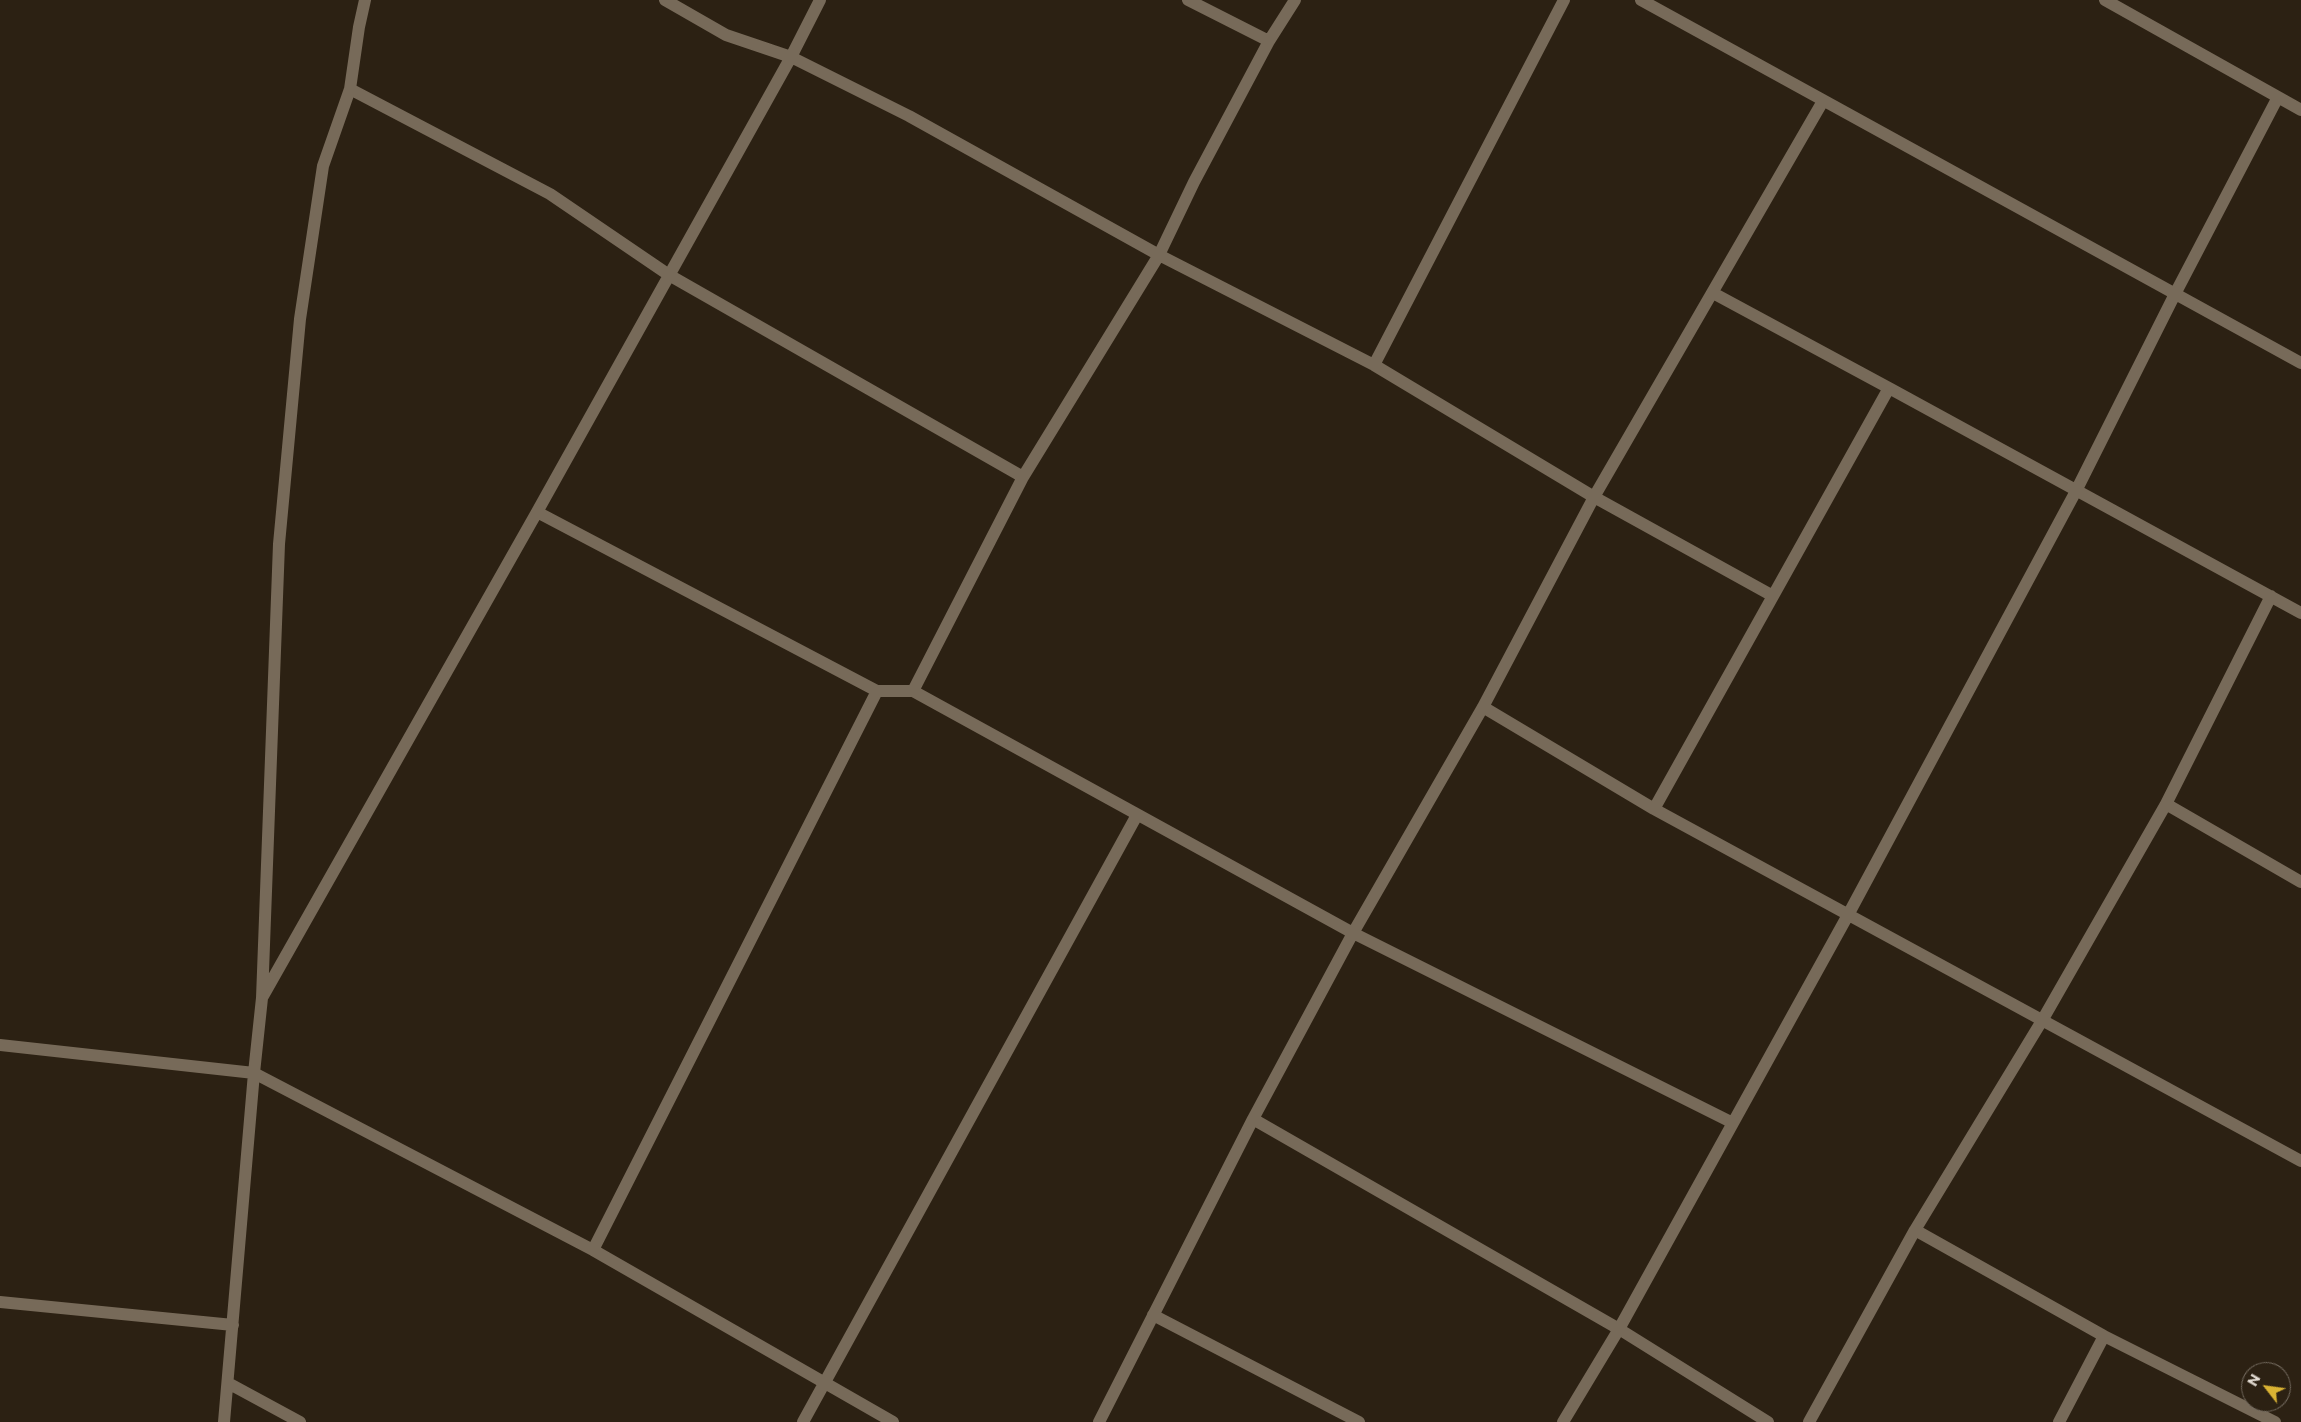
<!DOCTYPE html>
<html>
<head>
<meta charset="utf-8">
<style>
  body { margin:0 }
  #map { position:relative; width:2301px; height:1422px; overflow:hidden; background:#2c2113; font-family:Montserrat,sans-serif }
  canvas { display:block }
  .north { position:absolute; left:2241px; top:1362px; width:50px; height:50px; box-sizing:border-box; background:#2c2113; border:1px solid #766d61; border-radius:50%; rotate:300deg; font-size:14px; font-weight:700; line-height:20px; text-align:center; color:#e5ded5 }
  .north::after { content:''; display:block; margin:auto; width:18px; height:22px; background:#dab333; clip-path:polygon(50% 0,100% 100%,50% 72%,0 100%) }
</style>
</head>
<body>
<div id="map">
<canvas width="2301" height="1422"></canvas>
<div class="north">N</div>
</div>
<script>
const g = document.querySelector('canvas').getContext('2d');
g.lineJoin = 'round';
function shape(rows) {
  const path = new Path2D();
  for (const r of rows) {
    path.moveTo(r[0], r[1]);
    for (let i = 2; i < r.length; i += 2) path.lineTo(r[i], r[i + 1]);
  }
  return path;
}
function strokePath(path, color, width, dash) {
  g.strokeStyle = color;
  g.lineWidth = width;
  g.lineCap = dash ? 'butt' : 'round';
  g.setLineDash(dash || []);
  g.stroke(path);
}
strokePath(shape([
  [665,0,726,35,791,57,909,116,1159,255,1374,365,1594,497,1483,707,1353,933,913,691],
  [820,0,791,57,537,512,877,691,913,691,1023,477,1159,255,1194,182,1269,41,1295,0],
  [1188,0,1269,41],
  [1641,0,2301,363],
  [2105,0,2301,110],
  [350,89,550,194,669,275,1023,477],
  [1823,101,1594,497,1773,596,1889,388,2301,613],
  [1713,293,1889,388],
  [1374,365,1564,0],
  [1483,707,1654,809,2301,1161],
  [2166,804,2271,596],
  [1654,809,1773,596],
  [263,996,537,512],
  [0,1045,254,1073,593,1250,893,1422],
  [1253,1119,1619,1329,1768,1422],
  [1915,1230,2104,1336,2275,1422],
  [593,1250,877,691],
  [0,1302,233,1325],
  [1153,1315,1359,1422],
  [228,1383,300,1422],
  [224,1422,254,1073,262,998,279,544,300,319,323,166,350,89,359,27,365,0],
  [803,1422,1137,815],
  [1099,1422,1253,1119,1353,933,1733,1123],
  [1563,1422,1619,1329,1848,915,2076,491,2175,294,2278,97],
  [1809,1422,1915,1230,2043,1019,2166,804,2301,882],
  [2059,1422,2104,1336]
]), '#776a59', 12);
</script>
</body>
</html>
